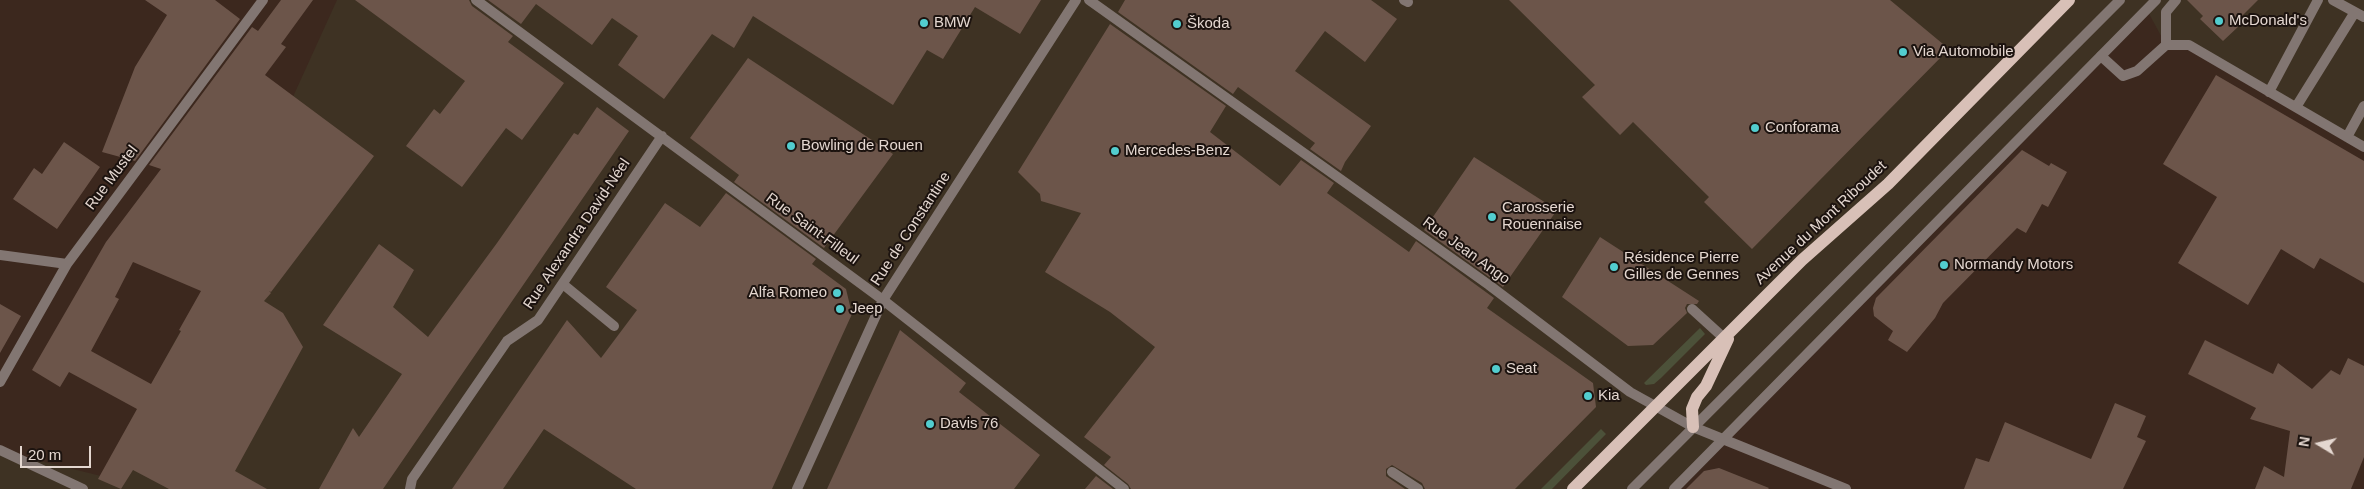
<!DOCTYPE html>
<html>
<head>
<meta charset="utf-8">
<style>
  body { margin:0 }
  #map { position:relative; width:2364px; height:489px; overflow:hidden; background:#3c281e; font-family:Helvetica,sans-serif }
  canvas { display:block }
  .north { position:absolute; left:2294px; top:419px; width:50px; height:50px; -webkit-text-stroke:4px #1c130f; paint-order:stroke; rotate:279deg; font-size:14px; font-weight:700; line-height:20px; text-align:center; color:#e4d7d0 }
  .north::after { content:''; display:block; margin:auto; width:18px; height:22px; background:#e4d7d0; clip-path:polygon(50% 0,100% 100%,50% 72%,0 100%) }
  .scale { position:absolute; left:20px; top:446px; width:71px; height:22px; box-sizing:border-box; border:2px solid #e4d7d0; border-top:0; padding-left:6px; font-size:15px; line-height:18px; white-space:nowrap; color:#e4d7d0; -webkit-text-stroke:4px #1c130f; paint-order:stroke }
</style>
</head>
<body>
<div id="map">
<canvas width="2364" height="489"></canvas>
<div class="north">N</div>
<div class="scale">20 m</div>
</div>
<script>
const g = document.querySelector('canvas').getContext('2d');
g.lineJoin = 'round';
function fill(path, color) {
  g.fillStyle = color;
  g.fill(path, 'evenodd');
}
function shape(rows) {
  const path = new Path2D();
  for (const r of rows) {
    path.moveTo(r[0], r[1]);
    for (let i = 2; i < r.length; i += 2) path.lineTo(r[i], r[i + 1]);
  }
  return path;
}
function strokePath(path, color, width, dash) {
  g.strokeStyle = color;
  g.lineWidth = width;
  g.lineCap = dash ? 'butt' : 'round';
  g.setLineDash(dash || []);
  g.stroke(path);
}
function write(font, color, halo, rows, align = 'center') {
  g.font = font + ' Helvetica,sans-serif';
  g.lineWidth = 4;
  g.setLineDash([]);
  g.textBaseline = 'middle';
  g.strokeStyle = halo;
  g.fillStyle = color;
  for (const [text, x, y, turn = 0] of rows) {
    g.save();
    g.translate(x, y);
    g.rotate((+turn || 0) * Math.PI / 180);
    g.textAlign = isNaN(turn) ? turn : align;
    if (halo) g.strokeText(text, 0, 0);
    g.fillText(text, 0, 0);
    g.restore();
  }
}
fill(shape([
  [337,0,2364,0,2364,147,2189,45,2166,45,2147,10,1674,489,0,489,0,451,101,476,216,266]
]), '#3e3223');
fill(shape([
  [1700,328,1705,334,1661,378,1654,384,1646,385,1644,383],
  [1601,429,1606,434,1552,489,1541,489]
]), '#4c5139');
fill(shape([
  [145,0,215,0,240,19,135,161,102,152,135,67,167,15],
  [281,0,313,0,281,44,286,47,265,75,374,156,271,292,269,291,271,293,264,301,283,313,303,347,235,471,267,489,169,489,133,470,121,489,98,479,137,409,69,372,60,387,32,370,106,242,161,169,149,165,252,27,258,31],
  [133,262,201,291,179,330,181,331,151,384,91,351,119,299,115,297],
  [355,0,469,0,472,6,513,36,508,42,564,83,522,140,506,128,462,187,406,146,434,109,440,114,465,81],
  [488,0,1041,0,1020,34,975,7,943,59,927,50,893,105,753,16,734,48,712,34,664,99,618,65,638,36,612,18,592,45,536,4,521,24],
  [1125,0,1371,0,1397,19,1365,62,1325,31,1295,71,1371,126,1345,162,1341,171,1310,149,1315,143,1238,87,1233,94,1118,12],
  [1509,0,1890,0,1949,49,1752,249,1704,202,1709,197,1633,122,1620,135,1582,97,1595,85],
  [2187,0,2258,0,2236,22,2239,26,2223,41,2200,19,2203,16],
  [1110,24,1226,106,1210,132,1280,186,1301,160,1334,183,1327,193,1409,252,1416,241,1494,298,1487,308,1593,383,1596,407,1515,489,1425,489,1422,483,1392,465,1386,469,1386,476,1405,489,1131,489,1128,484,1104,465,1111,457,1084,437,1155,347,1110,312,1045,272,1081,213,1041,201,1040,194,1018,172],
  [748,58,893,154,824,248,734,182,739,175,690,138],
  [2216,75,2364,161,2364,283,2320,258,2314,269,2281,249,2248,305,2178,263,2217,197,2163,164],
  [597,107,629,131,383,489,319,489,353,428,359,437,402,374,323,325,379,244,414,270,393,307,428,337,497,243,574,133,578,135],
  [64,142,100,167,57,229,13,199,34,168,42,174],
  [2022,150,2049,166,2051,163,2067,172,2048,207,2042,204,2026,233,2017,228,1943,303,1935,318,1907,352,1888,340,1893,331,1874,316,1873,308,1876,298],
  [1474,157,1557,210,1503,287,1424,230],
  [726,193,816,259,812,264,846,289,852,314,772,489,636,489,544,429,503,489,452,489,567,320,601,358,637,310,606,287,665,203,700,227],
  [1600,237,1699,301,1697,304,1687,304,1685,308,1687,313,1653,345,1628,346,1562,297],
  [0,304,21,316,0,353],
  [900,330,966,383,959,392,1040,455,1014,489,827,489],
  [2205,340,2273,374,2278,363,2312,389,2331,370,2340,375,2348,358,2364,366,2364,457,2351,489,2255,489,2264,466,2284,477,2290,431,2250,419,2256,408,2188,374],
  [2115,403,2146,416,2137,437,2146,441,2123,489,1964,489,1976,458,1989,462,2005,422,2091,459],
  [1719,468,1769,488,1768,489,1686,489,1704,471],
  [1096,476,1113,489,1085,489]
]), '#6c554a');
strokePath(shape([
  [1404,0,1408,2],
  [2333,0,2364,17],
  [2166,45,2166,12,2176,0],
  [2101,56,2123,76,2137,71,2166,45,2189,45,2364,147],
  [2269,92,2318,0],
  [2296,107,2355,12],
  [2347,137,2364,106],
  [564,285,614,326],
  [1692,309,1725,339],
  [1392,472,1418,489],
  [1632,489,2120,0]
]), '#827672', 10);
strokePath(shape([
  [476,0,883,300,1124,489],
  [0,255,67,264],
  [0,382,67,264,263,0],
  [0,450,83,489],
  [410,489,412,479,507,341,538,320,662,136]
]), '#827672', 10);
strokePath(shape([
  [1089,0,1489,285,1630,392,1693,427,1846,489],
  [797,489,883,300,1076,0],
  [1674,489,2156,0]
]), '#827672', 10);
strokePath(shape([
  [1693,427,1692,409,1697,397,1706,386,1728,339],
  [1573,489,1802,260,1888,184,2069,0]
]), '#d8c0b7', 12);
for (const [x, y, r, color] of [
  [2219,21,5,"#52cdcf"],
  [924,23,5,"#52cdcf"],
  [1177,24,5,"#52cdcf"],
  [1903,52,5,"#52cdcf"],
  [1755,128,5,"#52cdcf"],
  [791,146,5,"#52cdcf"],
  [1115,151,5,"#52cdcf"],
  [1492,217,5,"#52cdcf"],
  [1944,265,5,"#52cdcf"],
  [1614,267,5,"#52cdcf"],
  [837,293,5,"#52cdcf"],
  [840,309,5,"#52cdcf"],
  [1496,369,5,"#52cdcf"],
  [1588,396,5,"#52cdcf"],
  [930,424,5,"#52cdcf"]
]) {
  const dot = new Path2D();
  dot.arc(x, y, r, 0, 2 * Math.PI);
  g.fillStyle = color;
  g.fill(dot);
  strokePath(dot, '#1c130f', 2);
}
write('15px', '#e4d7d0', '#1c130f', [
  ["McDonald's",2229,21],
  ["BMW",934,23],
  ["Škoda",1187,24],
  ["Via Automobile",1913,52],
  ["Conforama",1765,128],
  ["Bowling de Rouen",801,146],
  ["Mercedes-Benz",1125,151],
  ["Carosserie",1502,208],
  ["Rouennaise",1502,225],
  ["Résidence Pierre",1624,258],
  ["Gilles de Gennes",1624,275],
  ["Normandy Motors",1954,265],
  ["Alfa Romeo",827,293,"right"],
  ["Jeep",850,309],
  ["Seat",1506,369],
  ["Kia",1598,396],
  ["Davis 76",940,424]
], 'left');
write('15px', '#e4d7d0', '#1c130f', [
  ["Rue Mustel",112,178,-53],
  ["Avenue du Mont Riboudet",1821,223,-43],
  ["Rue Saint-Filleul",812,229,36],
  ["Rue de Constantine",911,229,-57],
  ["Rue Alexandra David-Néel",577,234,-56],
  ["Rue Jean Ango",1466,251,36]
]);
</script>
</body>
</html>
